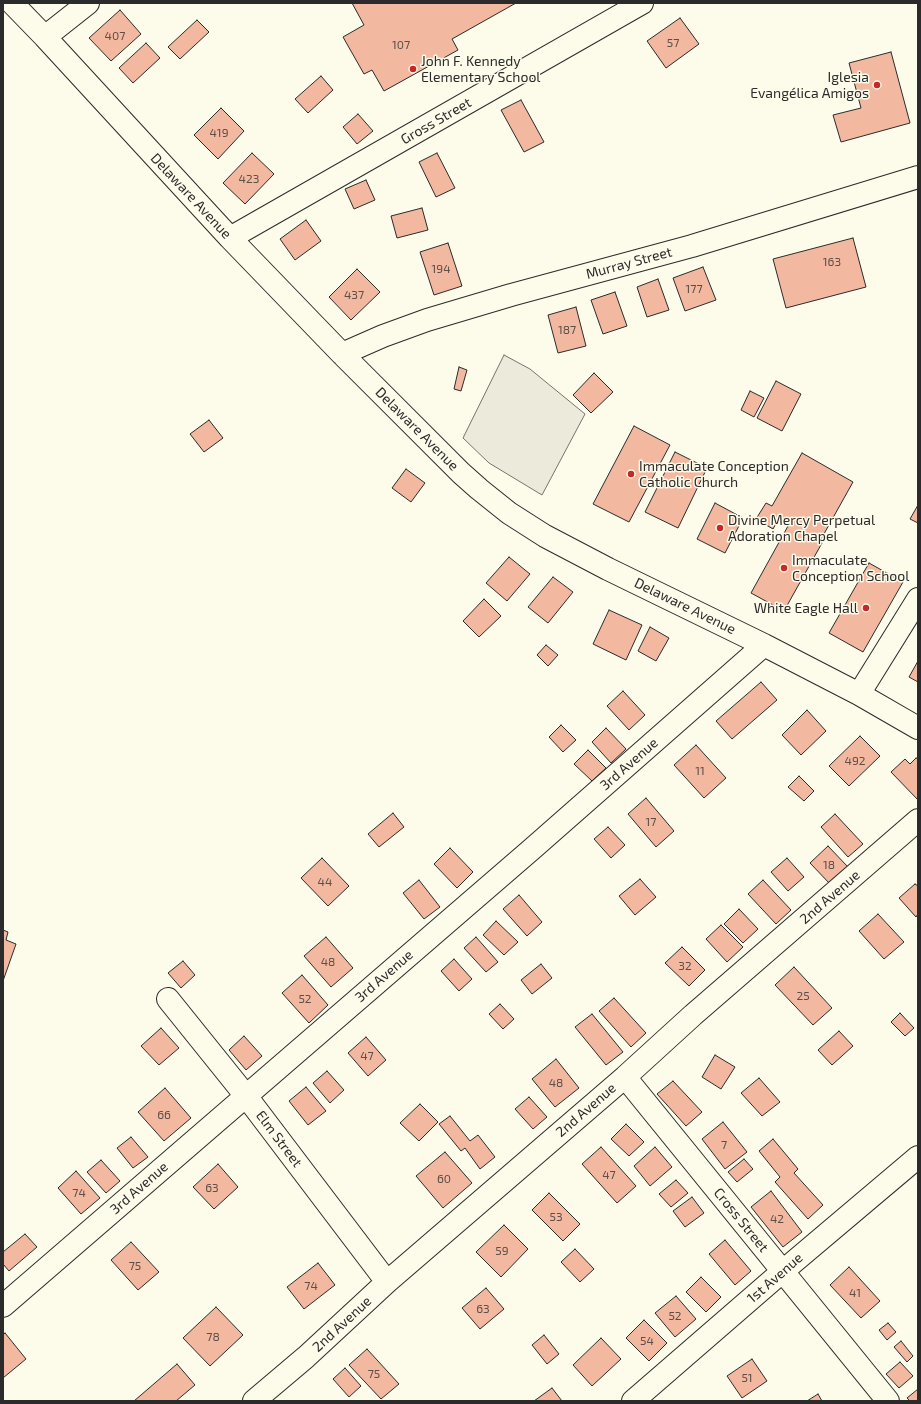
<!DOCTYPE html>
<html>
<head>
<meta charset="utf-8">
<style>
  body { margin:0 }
  #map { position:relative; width:921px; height:1404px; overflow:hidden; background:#fdfbea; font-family:"Exo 2",sans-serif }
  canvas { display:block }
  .frame { position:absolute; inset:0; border:4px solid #2b2b2b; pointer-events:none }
</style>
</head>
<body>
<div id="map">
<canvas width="921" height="1404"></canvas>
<div class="frame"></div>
</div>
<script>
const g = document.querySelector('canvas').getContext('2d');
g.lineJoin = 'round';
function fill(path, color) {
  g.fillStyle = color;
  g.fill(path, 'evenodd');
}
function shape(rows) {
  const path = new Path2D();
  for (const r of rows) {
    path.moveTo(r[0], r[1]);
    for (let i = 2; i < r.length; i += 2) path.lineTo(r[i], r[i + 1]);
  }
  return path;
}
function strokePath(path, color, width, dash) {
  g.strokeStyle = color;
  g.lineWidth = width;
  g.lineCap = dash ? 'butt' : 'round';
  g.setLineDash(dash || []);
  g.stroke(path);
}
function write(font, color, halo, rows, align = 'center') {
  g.font = font + ' "Exo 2",sans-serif';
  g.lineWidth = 3;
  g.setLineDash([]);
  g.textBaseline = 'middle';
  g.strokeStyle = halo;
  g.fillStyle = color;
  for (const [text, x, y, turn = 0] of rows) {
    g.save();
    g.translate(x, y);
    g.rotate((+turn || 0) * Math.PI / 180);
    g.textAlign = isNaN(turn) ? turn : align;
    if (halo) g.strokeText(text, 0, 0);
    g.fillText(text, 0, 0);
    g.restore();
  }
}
const parking = shape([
  [504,355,530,369,585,414,542,495,489,463,463,438,504,355]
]);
fill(parking, '#eceadb');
strokePath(parking, '#74746e', 1);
const building = shape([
  [352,3,516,3,452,39,458,50,384,91,372,70,364,74,343,37,364,25,352,3],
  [120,10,141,34,111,61,89,38,120,10],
  [680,18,699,44,666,68,647,41,680,18],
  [197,20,209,32,180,59,168,47,197,20],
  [146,43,160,58,133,83,119,68,146,43],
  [891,52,910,123,841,142,833,115,861,108,849,63,891,52],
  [321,76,333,90,308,113,295,99,321,76],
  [521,100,544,142,524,152,501,110,521,100],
  [221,108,244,131,218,159,194,135,221,108],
  [358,114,373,131,357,144,343,127,358,114],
  [252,153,274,174,245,204,223,183,252,153],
  [437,153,455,188,436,197,419,162,437,153],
  [366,180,375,200,354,209,345,189,366,180],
  [422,208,428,230,397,238,391,216,422,208],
  [306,220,321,241,295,260,280,239,306,220],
  [853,238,866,287,786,308,773,259,853,238],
  [448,243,462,286,434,295,420,252,448,243],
  [703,267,716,300,685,311,673,278,703,267],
  [357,269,380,292,351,320,329,297,357,269],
  [658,279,669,310,647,317,637,287,658,279],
  [615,292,627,326,603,334,591,300,615,292],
  [576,307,586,346,558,353,548,315,576,307],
  [459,367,467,370,461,391,454,389,459,367],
  [594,373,613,392,591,413,573,395,594,373],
  [776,381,801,394,782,431,757,418,776,381],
  [750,391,764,398,754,417,741,410,750,391],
  [209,420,223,438,204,452,190,434,209,420],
  [634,426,670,445,629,522,593,504,634,426],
  [675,452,707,468,678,528,645,512,675,452],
  [802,453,853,482,820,541,822,543,784,611,751,593,788,526,778,520,773,529,756,519,766,503,772,506,802,453],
  [406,469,425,483,411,502,392,488,406,469],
  [715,503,743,518,725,553,697,539,715,503],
  [918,505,918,523,910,519,918,505],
  [509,557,530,574,507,601,486,583,509,557],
  [869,563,903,582,863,652,829,633,869,563],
  [553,577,573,592,548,623,528,607,553,577],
  [484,599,501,616,479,637,463,621,484,599],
  [609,610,642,625,626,660,593,644,609,610],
  [650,627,669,638,656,661,638,651,650,627],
  [546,645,558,655,548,666,537,655,546,645],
  [918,661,918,682,909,677,918,661],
  [761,682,777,700,732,739,716,721,761,682],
  [623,691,645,715,629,730,607,706,623,691],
  [807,710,826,731,801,755,782,735,807,710],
  [561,725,576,740,563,752,549,737,561,725],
  [606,728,626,749,611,763,592,742,606,728],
  [860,736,880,756,849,786,829,766,860,736],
  [696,745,726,778,704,798,674,765,696,745],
  [588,750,606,768,592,781,574,764,588,750],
  [916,758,918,759,918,800,891,772,905,759,910,764,916,758],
  [799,776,814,791,804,801,788,787,799,776],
  [646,798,674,831,656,847,628,814,646,798],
  [393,813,404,827,379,847,368,834,393,813],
  [835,814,863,844,848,857,821,827,835,814],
  [608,827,625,845,611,858,594,839,608,827],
  [828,846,848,867,830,884,810,863,828,846],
  [450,848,473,872,457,888,434,864,450,848],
  [322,858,349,886,328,906,301,878,322,858],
  [787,858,804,877,788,891,771,872,787,858],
  [640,879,656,897,635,915,619,896,640,879],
  [419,880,440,907,424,919,403,893,419,880],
  [763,880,791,910,776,924,748,894,763,880],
  [915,884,918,886,918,914,916,917,899,898,915,884],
  [519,895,542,922,527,936,503,909,519,895],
  [739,909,758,929,743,943,724,924,739,909],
  [878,914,904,942,884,959,859,931,878,914],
  [496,921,518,942,504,955,483,935,496,921],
  [721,925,743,947,727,962,706,939,721,925],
  [3,930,8,932,6,940,16,944,3,981,3,930],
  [326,937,353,968,331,987,304,956,326,937],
  [476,937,498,962,486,972,464,948,476,937],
  [682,947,705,970,689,986,665,963,682,947],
  [454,959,472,979,459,991,441,971,454,959],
  [183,961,195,975,181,988,168,973,183,961],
  [541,964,552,978,532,994,521,980,541,964],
  [794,967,832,1008,813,1025,775,985,794,967],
  [302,975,328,1005,309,1023,282,993,302,975],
  [614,998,646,1033,631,1047,599,1011,614,998],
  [500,1004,514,1019,503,1029,489,1014,500,1004],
  [900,1013,914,1028,905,1036,891,1022,900,1013],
  [592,1014,623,1052,606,1065,575,1027,592,1014],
  [161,1028,179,1048,159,1065,141,1046,161,1028],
  [839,1031,853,1046,832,1065,818,1050,839,1031],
  [244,1036,262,1056,246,1070,229,1050,244,1036],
  [366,1037,386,1060,368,1076,348,1053,366,1037],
  [715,1055,735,1067,721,1089,702,1077,715,1055],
  [556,1059,579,1088,555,1107,532,1079,556,1059],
  [327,1071,344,1090,330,1103,313,1083,327,1071],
  [759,1078,780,1102,762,1116,741,1093,759,1078],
  [673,1081,702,1112,686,1126,657,1094,673,1081],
  [306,1087,326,1111,308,1125,289,1101,306,1087],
  [165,1088,191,1118,164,1141,138,1112,165,1088],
  [529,1097,547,1117,533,1129,515,1109,529,1097],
  [420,1104,438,1122,419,1141,400,1123,420,1104],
  [450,1116,470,1141,478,1135,495,1157,480,1169,465,1148,461,1151,439,1124,450,1116],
  [723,1122,747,1152,725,1169,702,1139,723,1122],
  [626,1124,644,1142,629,1156,611,1139,626,1124],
  [131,1137,148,1157,133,1168,117,1148,131,1137],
  [773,1139,798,1169,794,1173,823,1205,808,1219,775,1182,780,1177,759,1151,773,1139],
  [601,1147,636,1186,617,1203,582,1164,601,1147],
  [655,1147,672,1167,650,1186,634,1166,655,1147],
  [445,1152,472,1183,443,1208,416,1176,445,1152],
  [744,1159,753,1169,737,1182,728,1172,744,1159],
  [101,1160,120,1181,106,1193,87,1172,101,1160],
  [218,1164,238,1187,214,1209,193,1187,218,1164],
  [76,1171,100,1198,81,1214,58,1188,76,1171],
  [676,1180,688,1193,671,1207,659,1194,676,1180],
  [771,1191,802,1232,783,1247,751,1207,771,1191],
  [549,1193,580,1224,563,1241,532,1210,549,1193],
  [692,1197,704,1213,685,1227,673,1211,692,1197],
  [504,1225,528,1249,501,1277,476,1252,504,1225],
  [25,1234,37,1247,9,1271,3,1264,3,1252,25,1234],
  [725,1240,751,1271,735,1285,709,1254,725,1240],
  [131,1242,159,1272,138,1290,111,1260,131,1242],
  [575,1249,594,1269,580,1282,561,1262,575,1249],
  [318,1263,335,1285,304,1309,287,1287,318,1263],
  [849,1267,880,1301,861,1318,830,1285,849,1267],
  [701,1277,721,1297,706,1312,686,1292,701,1277],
  [486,1288,504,1309,480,1329,462,1308,486,1288],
  [676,1296,696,1319,675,1337,655,1313,676,1296],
  [216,1307,243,1335,210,1366,183,1338,216,1307],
  [644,1320,667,1343,649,1361,626,1338,644,1320],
  [888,1323,896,1332,887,1340,879,1330,888,1323],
  [5,1333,26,1359,3,1378,3,1335,5,1333],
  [544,1335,559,1354,547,1364,532,1345,544,1335],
  [601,1338,621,1359,592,1386,573,1365,601,1338],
  [901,1341,913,1356,907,1362,894,1347,901,1341],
  [367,1349,399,1384,381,1399,349,1365,367,1349],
  [752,1359,767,1381,742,1398,727,1376,752,1359],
  [900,1362,913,1376,899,1388,886,1374,900,1362],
  [177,1364,195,1385,176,1401,134,1401,177,1364],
  [345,1368,361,1386,349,1397,333,1379,345,1368],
  [552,1388,562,1401,534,1401,552,1388],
  [918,1389,918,1401,910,1401,907,1398,918,1389],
  [818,1394,822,1401,807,1401,818,1394]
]);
fill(building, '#f2b8a0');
strokePath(building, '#2b2b2b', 1);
const minor = shape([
  [12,3,45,37,230,238,342,354,461,473,479,489,509,513,545,536,608,569,764,645,859,694,918,728],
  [45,37,88,3],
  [230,238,642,3],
  [342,354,383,336,427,320,511,295,692,246,918,177],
  [859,694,918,599],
  [168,999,246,1096,387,1282],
  [625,1077,888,1401],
  [3,1306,532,849,764,645],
  [254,1401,306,1357,387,1282,625,1077,693,1015,918,820],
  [633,1401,783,1271,918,1157]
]);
strokePath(minor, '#2b2b2b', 24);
strokePath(minor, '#fdfbea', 22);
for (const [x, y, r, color] of [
  [413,69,4,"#c62828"],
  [877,85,4,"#c62828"],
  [631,474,4,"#c62828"],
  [720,528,4,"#c62828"],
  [784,568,4,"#c62828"],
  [866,608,4,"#c62828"]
]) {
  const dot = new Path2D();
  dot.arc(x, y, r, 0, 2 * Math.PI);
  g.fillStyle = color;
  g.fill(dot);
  strokePath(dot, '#fdfbea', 1.5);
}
write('12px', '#5d4e48', null, [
  ["407",115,36],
  ["57",673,43],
  ["107",401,45],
  ["419",219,133],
  ["423",249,179],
  ["163",832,262],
  ["194",441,269],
  ["177",694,289],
  ["437",354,295],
  ["187",567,330],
  ["492",855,761],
  ["11",700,771],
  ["17",651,822],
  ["18",829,865],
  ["44",325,882],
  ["48",328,962],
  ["32",685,966],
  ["25",803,996],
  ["52",305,999],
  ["47",367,1056],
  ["48",556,1083],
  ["66",164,1115],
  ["7",724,1145],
  ["47",609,1175],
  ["60",444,1179],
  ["63",212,1188],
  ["74",79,1193],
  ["53",556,1217],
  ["42",777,1219],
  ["59",502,1251],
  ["75",135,1266],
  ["74",311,1286],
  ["41",855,1293],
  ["63",483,1309],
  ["52",675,1316],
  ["78",213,1337],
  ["54",647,1341],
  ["75",374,1374],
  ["51",747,1378]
]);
write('14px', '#2b2b2b', '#fdfbea', [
  ["John F. Kennedy",421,61],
  ["Elementary School",421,77],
  ["Iglesia",869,77,"right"],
  ["Evangélica Amigos",869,93,"right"],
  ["Immaculate Conception",639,466],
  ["Catholic Church",639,482],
  ["Divine Mercy Perpetual",728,520],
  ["Adoration Chapel",728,536],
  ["Immaculate",792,560],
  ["Conception School",792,576],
  ["White Eagle Hall",858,608,"right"]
], 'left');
write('14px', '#2b2b2b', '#fdfbea', [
  ["Gross Street",436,121,-30],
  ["Delaware Avenue",191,196,47],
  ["Murray Street",629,263,-15],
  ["Delaware Avenue",417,429,45],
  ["Delaware Avenue",685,606,26],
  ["3rd Avenue",629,764,-41],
  ["2nd Avenue",830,897,-41],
  ["3rd Avenue",384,976,-41],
  ["2nd Avenue",586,1110,-41],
  ["Elm Street",279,1139,53],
  ["3rd Avenue",139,1188,-41],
  ["Cross Street",741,1220,51],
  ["1st Avenue",775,1278,-41],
  ["2nd Avenue",342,1324,-43]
]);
</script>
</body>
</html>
